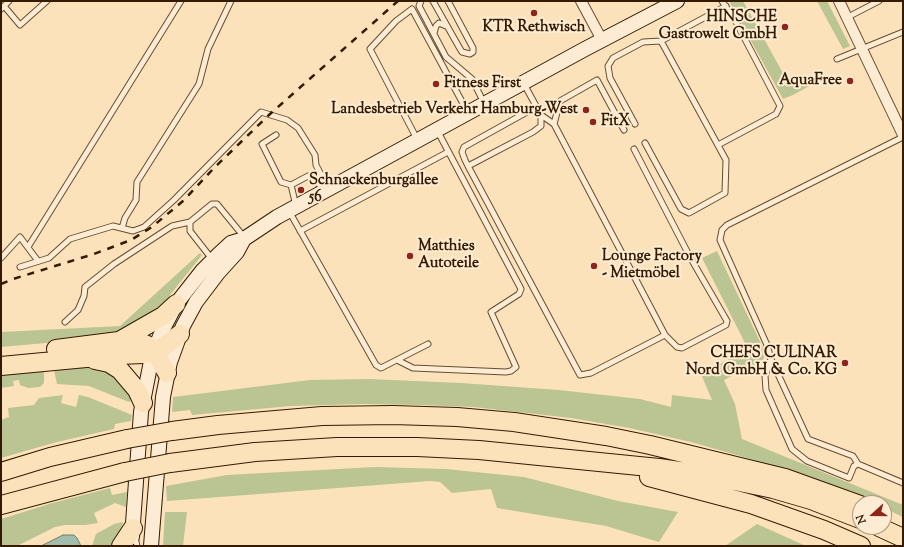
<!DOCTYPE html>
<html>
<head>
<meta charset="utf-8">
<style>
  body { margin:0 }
  #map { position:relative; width:904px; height:547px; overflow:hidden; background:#fce2bb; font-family:"Sorts Mill Goudy",serif }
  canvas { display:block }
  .frame { position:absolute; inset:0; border:2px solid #341b00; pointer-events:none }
  .north { position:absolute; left:852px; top:495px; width:40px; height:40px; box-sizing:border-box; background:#fdecd3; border:1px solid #ad987f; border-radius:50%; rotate:249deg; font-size:11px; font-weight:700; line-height:16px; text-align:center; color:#341b00 }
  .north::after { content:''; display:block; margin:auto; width:14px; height:18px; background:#8f2418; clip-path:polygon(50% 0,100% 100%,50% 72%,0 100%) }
</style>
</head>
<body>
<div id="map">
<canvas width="904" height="547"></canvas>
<div class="frame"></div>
<div class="north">N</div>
</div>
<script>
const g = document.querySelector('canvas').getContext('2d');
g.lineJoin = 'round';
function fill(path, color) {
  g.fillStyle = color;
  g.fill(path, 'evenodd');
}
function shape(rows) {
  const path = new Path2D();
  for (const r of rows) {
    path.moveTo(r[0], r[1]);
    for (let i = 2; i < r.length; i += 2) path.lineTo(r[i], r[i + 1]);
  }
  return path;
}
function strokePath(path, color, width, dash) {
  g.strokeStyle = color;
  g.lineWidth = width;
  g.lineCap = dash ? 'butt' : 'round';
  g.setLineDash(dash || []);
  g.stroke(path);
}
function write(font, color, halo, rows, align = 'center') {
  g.font = font + ' "Sorts Mill Goudy",serif';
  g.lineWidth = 4;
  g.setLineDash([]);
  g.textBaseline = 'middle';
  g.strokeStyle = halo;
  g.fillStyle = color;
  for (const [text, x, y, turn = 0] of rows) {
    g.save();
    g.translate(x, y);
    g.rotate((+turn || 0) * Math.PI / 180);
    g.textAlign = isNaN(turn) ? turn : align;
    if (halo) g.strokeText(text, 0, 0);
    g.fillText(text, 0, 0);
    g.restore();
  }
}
fill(shape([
  [729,1,743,1,789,84,805,75,811,85,793,95,783,99],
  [817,1,827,1,850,46,843,49],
  [717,251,763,348,765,356,762,361,724,380,735,404,742,439,903,505,903,517,884,508,884,503,872,503,754,460,691,442,629,428,571,418,474,407,420,405,362,404,291,406,192,415,190,410,172,412,173,397,310,380,369,379,461,383,559,390,640,399,671,407,672,395,712,400,701,374,744,351,745,343,702,258],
  [200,253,202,255,154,315,121,334,102,338,1,347,1,332,120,326],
  [40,367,44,371,44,383,40,387,28,388,20,385,19,380,13,381,14,386,1,388,1,371],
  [56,367,99,367,126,384,132,400,129,402,89,386,57,384,54,370],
  [63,395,61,403,76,407,79,395,88,397,132,415,131,421,115,424,114,429,57,442,1,458,1,420,9,417,8,408,34,405,39,398],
  [375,467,446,469,524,477,618,501,678,512,659,542,606,526,497,508,491,489,452,493,440,482,430,481,167,501,166,486,227,475],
  [110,488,112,495,127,492,126,507,115,503,94,513,98,523,85,525,65,525,55,527,17,546,1,546,1,519,49,504],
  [165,512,187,512,183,546,163,546],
  [123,522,117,546,92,546,96,534,114,524],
  [757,524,806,546,725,546]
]), '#bbc493');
const water = shape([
  [63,535,74,535,77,538,81,546,41,546,63,535]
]);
fill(water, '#a0bead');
strokePath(water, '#757d68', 1);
const lane = shape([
  [421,1,419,6,446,57,472,79,484,103],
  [433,1,459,47,462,52,470,54,473,52,473,48,448,1],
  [4,6,20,25,47,1],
  [1,9,9,1],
  [848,17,879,1],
  [434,33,436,26,439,23,446,26],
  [837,59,903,32],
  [524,84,541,115,554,124,665,335,677,347,682,348,726,325,727,321,690,257,634,149],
  [536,107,464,147,462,152,465,160,468,166,472,164,533,132,541,126,541,115],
  [554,124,560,101,597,80,624,130],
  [635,124,610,78,608,66,613,58,643,42,661,41],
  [276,135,262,144,281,182,291,185],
  [903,137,727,225,722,230,720,240,767,345,771,359,808,439,853,456,858,464,903,483],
  [417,139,370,49,396,21,412,9,467,111],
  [645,143,681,209,689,213,725,193,726,160,661,41,726,6],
  [718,145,776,114,780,106,736,22,722,1],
  [468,166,580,375,591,373,665,335],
  [296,206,291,185,308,176,325,189],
  [289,211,376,365,381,368,428,344],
  [122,228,125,218,136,200,137,182,199,84,208,49,231,1],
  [300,231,448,152],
  [28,247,181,1],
  [1,258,20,237,38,261],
  [212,259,190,231,190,222,212,204,217,204,245,238],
  [20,267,49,258,70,239,113,226,133,231,144,227,174,200,261,112,287,120,298,128,315,155,316,165,328,188],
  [65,322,78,310,84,296,85,287,114,264,172,226,190,222],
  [771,359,765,376,766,390,792,449,807,461,849,478,854,466,858,464],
  [397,360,413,368,506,372,511,371,516,367,491,312,519,294,521,289,437,130],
  [135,537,137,546]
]);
const street = shape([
  [581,1,602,40],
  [839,1,903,135]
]);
const secondary = shape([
  [132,537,141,412,152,356,163,329,176,304,202,271,218,255,231,243,244,239,277,217,585,49,677,1],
  [151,546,163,397,170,362,183,326,196,302,218,273,237,252,244,239]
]);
const highway = shape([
  [121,340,163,316,176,304],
  [56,349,127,340,138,341,147,345,154,351,167,373],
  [95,360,109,363,120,370,137,390,143,403],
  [1,366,118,355,144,354,163,347,180,334],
  [172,431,218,425,322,416,393,415,457,417,514,422,606,436,650,445,785,478,860,505],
  [170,463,255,452,337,447,417,447,479,450,659,468,706,475,773,489,811,500,860,519],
  [1,472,50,457,127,439],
  [649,477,751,504,824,530,861,546],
  [1,505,125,472],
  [879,527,903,538],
  [121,546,133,528]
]);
strokePath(lane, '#664d2f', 7);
strokePath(street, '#664d2f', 12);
strokePath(secondary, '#341b00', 16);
strokePath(highway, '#341b00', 20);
strokePath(lane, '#fdecd3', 5);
strokePath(street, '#fdecd3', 10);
strokePath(secondary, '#fdecd3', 14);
strokePath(highway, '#fce2bb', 18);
strokePath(shape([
  [1,284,13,279,94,254,131,240,152,227,183,201,214,168,270,114,398,1]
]), '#341b00', 2.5, [7, 7]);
const highwayBridge = shape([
  [127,439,172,431],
  [125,472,170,463]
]);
strokePath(highwayBridge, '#341b00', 20, []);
strokePath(highwayBridge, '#fce2bb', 18);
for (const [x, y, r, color] of [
  [534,13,4,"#8f2418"],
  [785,27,4,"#8f2418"],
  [850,81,4,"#8f2418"],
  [436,84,4,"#8f2418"],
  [586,110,4,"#8f2418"],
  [593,122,4,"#8f2418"],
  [301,190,4,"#8f2418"],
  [410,256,4,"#8f2418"],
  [594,266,4,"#8f2418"],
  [845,363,4,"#8f2418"]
]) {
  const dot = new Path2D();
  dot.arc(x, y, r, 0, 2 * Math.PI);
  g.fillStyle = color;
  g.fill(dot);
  strokePath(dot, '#fdecd3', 1.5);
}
write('bold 15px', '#341b00', '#fdecd3', [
  ["HINSCHE",777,18,"right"],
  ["Gastrowelt GmbH",777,35,"right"],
  ["KTR Rethwisch",534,28,"center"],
  ["AquaFree",842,81,"right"],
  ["Fitness First",444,84],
  ["Landesbetrieb Verkehr Hamburg-West",578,110,"right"],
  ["FitX",601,122],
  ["Schnackenburgallee",309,181],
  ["56",309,198],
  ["Matthies",418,247],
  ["Autoteile",418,264],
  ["Lounge Factory",602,257],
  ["- Mietmöbel",602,274],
  ["CHEFS CULINAR",837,354,"right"],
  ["Nord GmbH & Co. KG",837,371,"right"]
], 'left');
</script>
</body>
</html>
